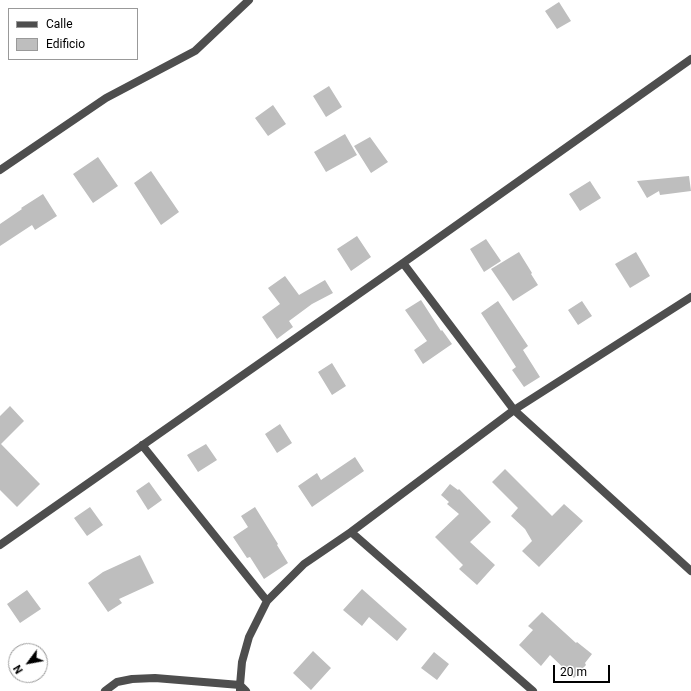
<!DOCTYPE html>
<html>
<head>
<meta charset="utf-8">
<style>
  body { margin:0 }
  #map { position:relative; width:691px; height:691px; overflow:hidden; background:#fff; font-family:Roboto,sans-serif }
  canvas { display:block }
  .legend { position:absolute; left:8px; top:8px; width:130px; height:52px; box-sizing:border-box; background:#fff; border:1px solid #999; margin:0; padding:5px 7px; list-style:none; font-size:12px; color:#000 }
  .legend li { display:flex; align-items:center; gap:8px; height:20px }
  .legend b { width:20px; border:1px solid #999 }
  .north { position:absolute; left:8px; top:643px; width:40px; height:40px; box-sizing:border-box; background:#fff; border:1px solid #999; border-radius:50%; rotate:238deg; font-size:11px; font-weight:700; line-height:16px; text-align:center; color:#000 }
  .north::after { content:''; display:block; margin:auto; width:14px; height:18px; background:#000; clip-path:polygon(50% 0,100% 100%,50% 72%,0 100%) }
  .scale { position:absolute; left:553px; top:665px; width:57px; height:18px; box-sizing:border-box; border:2px solid #000; border-top:0; padding-left:5px; font-size:12px; line-height:14px; white-space:nowrap; color:#000; -webkit-text-stroke:3px #fff; paint-order:stroke }
</style>
</head>
<body>
<div id="map">
<canvas width="691" height="691"></canvas>
<ul class="legend">
<li><b style="height:5px;background:#4e4e4e"></b>Calle</li>
<li><b style="height:11px;background:#bebebe"></b>Edificio</li>
</ul>
<div class="north">N</div>
<div class="scale">20 m</div>
</div>
<script>
const g = document.querySelector('canvas').getContext('2d');
g.lineJoin = 'round';
function fill(path, color) {
  g.fillStyle = color;
  g.fill(path, 'evenodd');
}
function shape(rows) {
  const path = new Path2D();
  for (const r of rows) {
    path.moveTo(r[0], r[1]);
    for (let i = 2; i < r.length; i += 2) path.lineTo(r[i], r[i + 1]);
  }
  return path;
}
function strokePath(path, color, width, dash) {
  g.strokeStyle = color;
  g.lineWidth = width;
  g.lineCap = dash ? 'butt' : 'round';
  g.setLineDash(dash || []);
  g.stroke(path);
}
fill(shape([
  [559,2,571,21,557,29,545,11],
  [329,86,342,107,326,117,313,96],
  [273,105,286,124,268,136,255,118],
  [345,134,357,155,326,172,314,152],
  [370,137,388,162,371,173,354,146],
  [98,157,118,186,93,203,73,174],
  [151,171,179,212,161,225,134,183],
  [689,176,691,191,660,195,659,191,647,198,637,181],
  [590,181,601,198,580,211,569,194],
  [43,194,57,216,35,230,32,225,0,246,0,224,22,209,21,208],
  [357,236,371,257,351,271,337,249],
  [486,239,501,261,484,272,470,249],
  [519,252,532,273,531,274,538,285,513,301,491,269],
  [636,252,650,276,630,288,615,264],
  [285,276,299,295,325,280,333,293,312,304,289,321,293,327,277,339,262,317,280,304,268,288],
  [421,300,441,331,442,330,452,344,423,364,414,350,427,341,405,310],
  [498,301,528,346,523,350,540,377,524,387,512,370,516,367,481,313],
  [582,301,592,316,578,325,568,310],
  [332,363,346,386,332,395,318,372],
  [10,406,24,421,1,444,40,484,17,507,0,490,0,416],
  [280,424,292,443,277,453,265,434],
  [206,444,217,460,198,472,187,455],
  [355,457,364,471,312,507,298,486,317,473,321,480],
  [505,469,552,516,564,504,583,521,539,567,522,551,532,541,525,529,511,516,518,508,492,482],
  [149,482,162,500,148,510,136,491],
  [450,484,458,490,459,489,491,522,470,542,495,565,477,585,459,569,463,565,435,537,459,514,447,504,449,502,441,495],
  [90,507,103,525,87,536,74,518],
  [255,507,278,544,277,545,288,563,264,579,250,557,247,558,233,537,248,527,241,516],
  [140,555,154,583,119,599,122,603,108,612,88,583,103,572],
  [362,589,407,629,397,641,369,617,362,626,343,610],
  [27,590,41,609,20,623,7,604],
  [542,612,576,643,577,642,592,654,585,663,586,665,574,678,550,655,541,666,519,645,533,630,528,626],
  [313,651,331,668,311,690,293,673],
  [434,652,449,664,437,680,421,668]
]), '#bebebe');
strokePath(shape([
  [0,170,106,98,195,51,249,0],
  [403,263,514,410,691,571],
  [142,445,267,601],
  [351,532,533,691],
  [0,545,403,263,691,59],
  [105,691,117,682,132,679,155,678,240,685,240,690],
  [246,691,240,685,242,662,249,637,267,601,304,564,351,532,514,410,691,297]
]), '#4e4e4e', 8);
</script>
</body>
</html>
